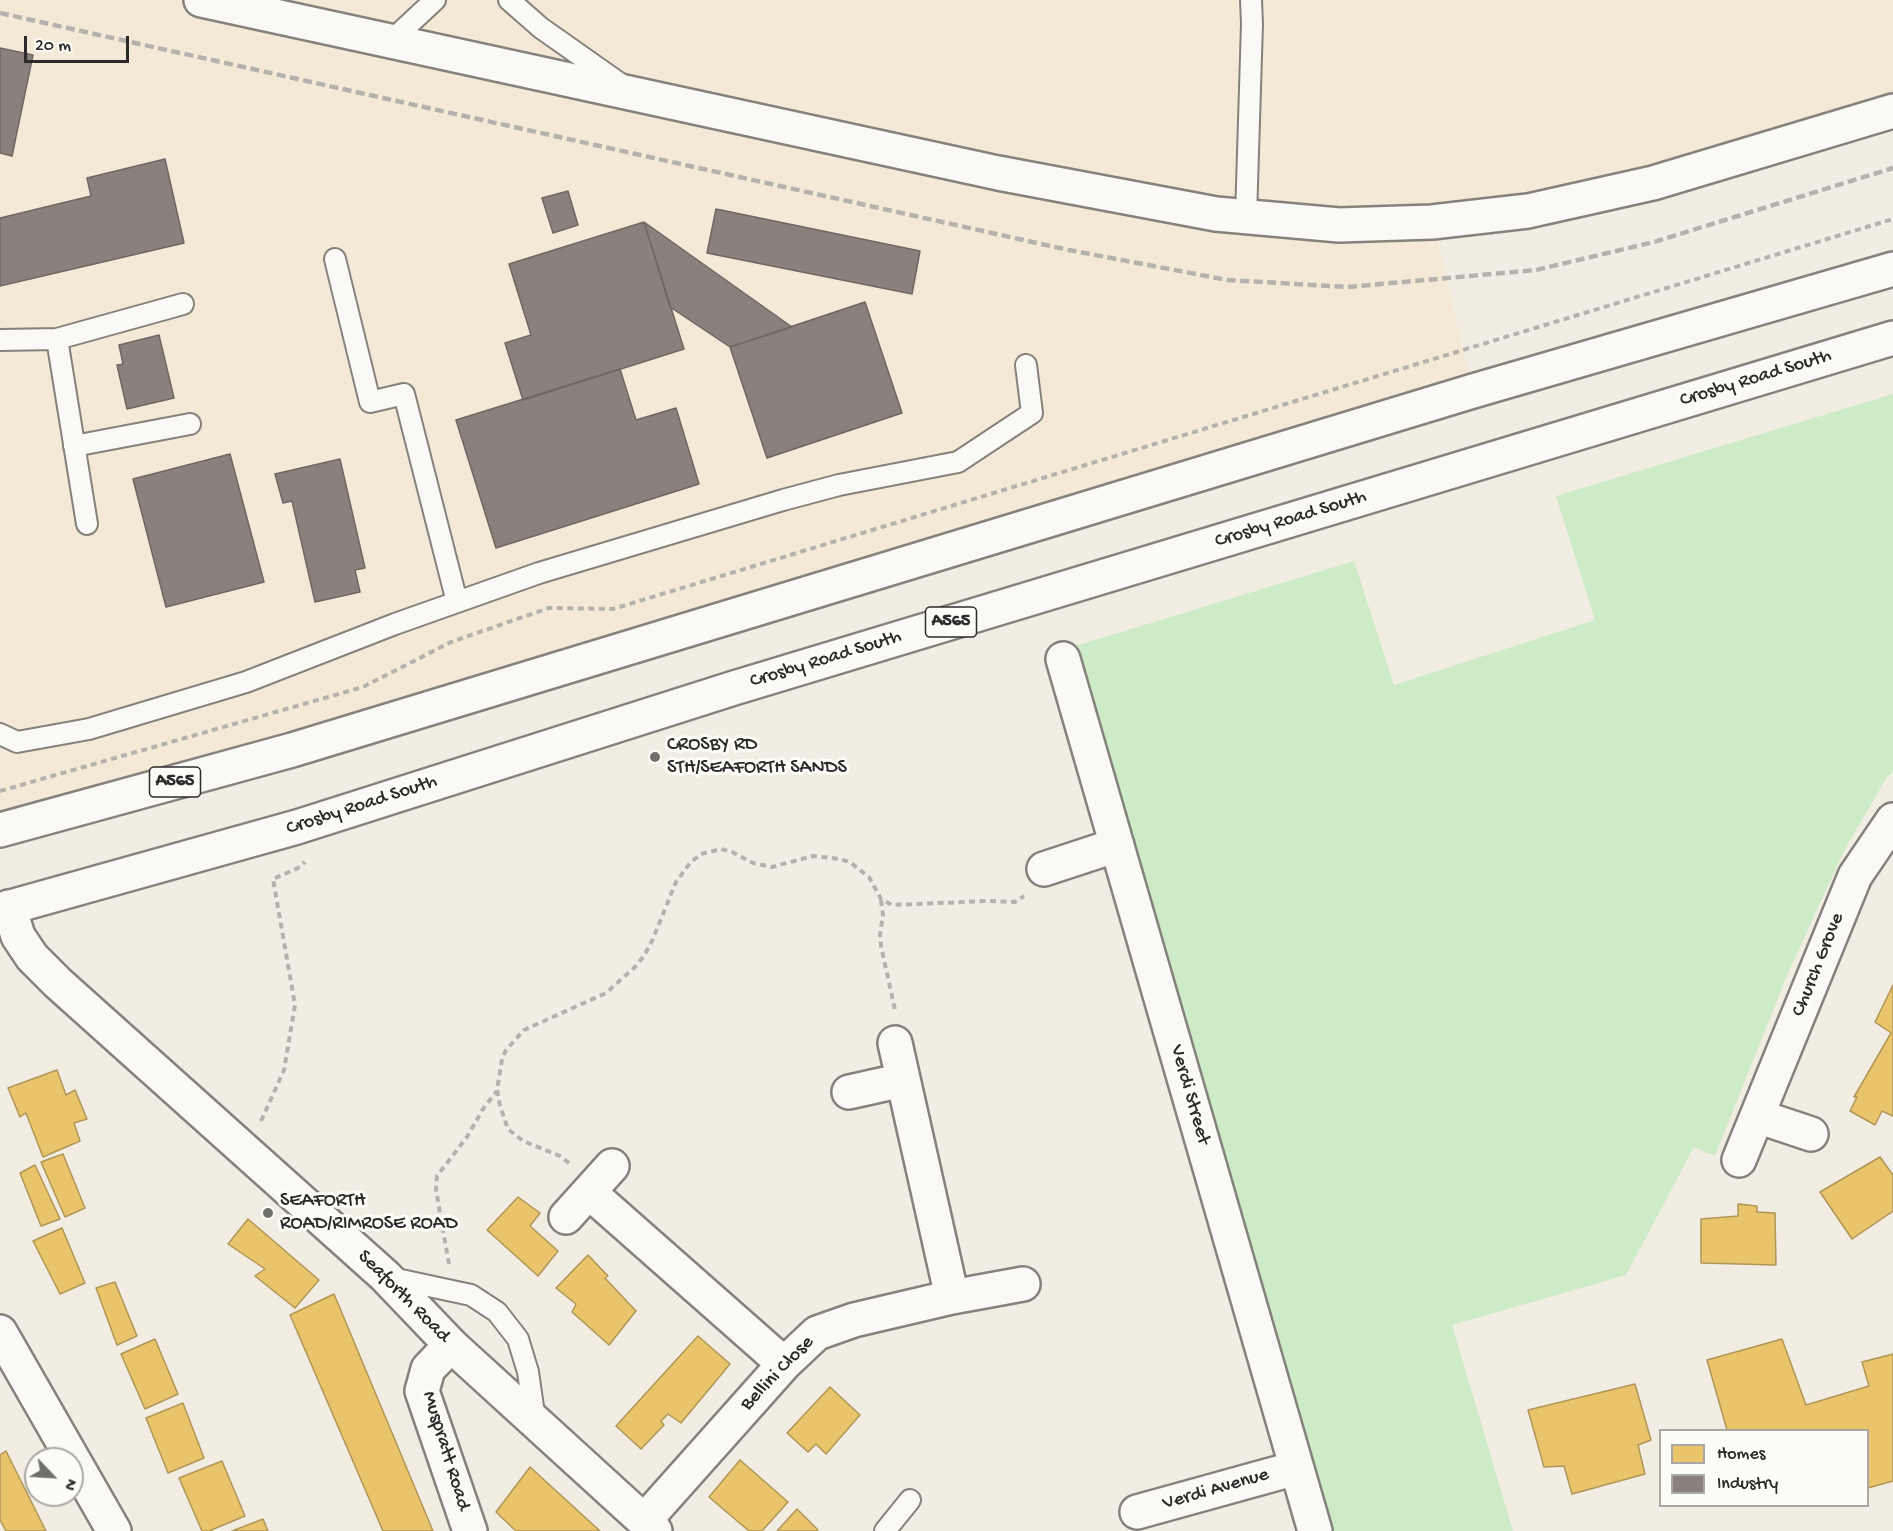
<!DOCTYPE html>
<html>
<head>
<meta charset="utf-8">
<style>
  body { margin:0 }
  #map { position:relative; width:1893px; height:1531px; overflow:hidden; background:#f2ede3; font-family:"Gochi Hand",sans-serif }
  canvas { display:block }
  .legend { position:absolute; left:1659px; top:1429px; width:210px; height:78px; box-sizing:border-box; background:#fdfcf7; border:2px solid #a9a8a5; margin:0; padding:8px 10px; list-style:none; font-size:18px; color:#2b2b2b }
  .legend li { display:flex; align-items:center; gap:12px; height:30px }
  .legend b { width:30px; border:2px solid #a9a8a5 }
  .north { position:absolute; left:24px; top:1447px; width:60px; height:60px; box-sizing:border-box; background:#fdfcf7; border:2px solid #a9a8a5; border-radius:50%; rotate:115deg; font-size:16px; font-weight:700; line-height:24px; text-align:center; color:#2b2b2b }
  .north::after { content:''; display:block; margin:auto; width:21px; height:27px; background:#716f6b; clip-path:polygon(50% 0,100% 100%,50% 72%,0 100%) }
  .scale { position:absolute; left:24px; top:36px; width:105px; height:27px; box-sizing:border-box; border:3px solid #2b2b2b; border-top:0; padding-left:8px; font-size:18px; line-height:21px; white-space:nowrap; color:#2b2b2b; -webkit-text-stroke:4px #fdfcf7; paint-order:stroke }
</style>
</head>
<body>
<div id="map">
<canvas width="1893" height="1531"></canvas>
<ul class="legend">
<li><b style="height:16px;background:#e9c46a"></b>Homes</li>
<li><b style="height:16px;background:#8a817c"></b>Industry</li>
</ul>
<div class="north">N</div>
<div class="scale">20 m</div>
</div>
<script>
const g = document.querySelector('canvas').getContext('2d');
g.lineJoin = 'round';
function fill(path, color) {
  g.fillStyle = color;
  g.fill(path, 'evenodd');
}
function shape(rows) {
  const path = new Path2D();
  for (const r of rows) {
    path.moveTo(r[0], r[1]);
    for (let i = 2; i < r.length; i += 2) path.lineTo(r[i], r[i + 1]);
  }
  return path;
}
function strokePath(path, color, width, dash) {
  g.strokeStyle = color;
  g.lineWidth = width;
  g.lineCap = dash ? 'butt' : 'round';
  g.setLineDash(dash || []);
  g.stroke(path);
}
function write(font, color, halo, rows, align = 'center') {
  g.font = font + ' "Gochi Hand",sans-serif';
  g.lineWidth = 6;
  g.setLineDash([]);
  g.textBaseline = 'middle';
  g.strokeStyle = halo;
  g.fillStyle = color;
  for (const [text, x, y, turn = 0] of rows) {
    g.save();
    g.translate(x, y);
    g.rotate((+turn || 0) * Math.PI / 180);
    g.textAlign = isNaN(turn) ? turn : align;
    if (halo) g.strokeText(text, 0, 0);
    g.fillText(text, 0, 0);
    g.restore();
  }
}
fill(shape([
  [0,0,1893,0,1893,111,1433,222,1473,391,0,830]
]), '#f4e9d6');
fill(shape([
  [1893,394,1893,771,1887,777,1844,851,1788,973,1715,1156,1694,1147,1626,1275,1452,1325,1513,1531,1320,1531,1072,647,1354,561,1394,685,1595,620,1556,496]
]), '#cdebc6');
const homes = shape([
  [1893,985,1893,1116,1882,1111,1875,1125,1850,1111,1857,1097,1854,1097,1891,1033,1875,1022,1893,985],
  [57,1070,66,1095,75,1090,87,1119,74,1123,80,1141,43,1157,26,1113,20,1117,8,1088,57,1070],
  [63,1154,85,1208,65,1217,41,1162,63,1154],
  [1880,1157,1893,1175,1893,1211,1852,1239,1820,1192,1880,1157],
  [35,1165,60,1219,41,1226,20,1173,35,1165],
  [518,1197,540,1213,530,1226,558,1251,538,1276,487,1230,518,1197],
  [1738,1204,1757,1206,1757,1212,1775,1213,1776,1265,1701,1263,1701,1219,1738,1216,1738,1204],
  [248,1219,319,1280,295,1308,255,1276,265,1269,228,1244,248,1219],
  [62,1228,85,1283,60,1294,33,1241,62,1228],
  [588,1255,608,1276,605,1278,636,1311,609,1345,572,1312,576,1304,556,1288,588,1255],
  [115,1282,137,1336,117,1345,96,1288,115,1282],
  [334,1294,433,1531,383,1531,290,1315,334,1294],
  [698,1336,730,1364,681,1423,668,1414,661,1421,664,1425,641,1449,616,1426,698,1336],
  [155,1339,178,1394,145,1409,121,1354,155,1339],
  [1782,1339,1806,1405,1869,1386,1862,1362,1893,1354,1893,1481,1868,1488,1868,1430,1727,1430,1707,1360,1782,1339],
  [1635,1384,1651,1440,1638,1445,1645,1474,1572,1494,1564,1466,1544,1467,1528,1410,1635,1384],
  [830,1387,860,1415,826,1454,816,1444,808,1452,787,1433,830,1387],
  [183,1403,204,1458,168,1473,146,1418,183,1403],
  [6,1451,46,1531,6,1531,0,1520,0,1455,6,1451],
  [740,1460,788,1502,762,1531,749,1531,709,1497,740,1460],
  [222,1461,245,1516,209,1531,202,1531,179,1478,222,1461],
  [530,1467,600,1531,516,1531,496,1512,530,1467],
  [797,1509,818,1530,817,1531,777,1531,797,1509],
  [263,1519,268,1531,232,1531,263,1519]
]);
fill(homes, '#e9c46a');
strokePath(homes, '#b09657', 1.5);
const industry = shape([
  [0,48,33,55,12,156,0,153,0,48],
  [165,159,184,243,0,286,0,218,91,196,87,178,165,159],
  [568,191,578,225,553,233,542,198,568,191],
  [716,209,920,251,912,294,707,253,716,209],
  [644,222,684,349,523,400,505,343,531,335,509,264,644,222],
  [644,222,792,327,730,347,670,307,644,222],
  [865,302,902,413,767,458,730,347,865,302],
  [159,335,174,398,127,409,117,365,123,364,119,345,159,335],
  [620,369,636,420,676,408,699,484,496,548,456,420,620,369],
  [230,454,264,582,166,607,133,479,230,454],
  [340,459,365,568,355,570,360,592,315,602,292,501,283,503,275,474,340,459]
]);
fill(industry, '#8a817c');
strokePath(industry, '#6e6764', 1.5);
const service = shape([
  [509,0,541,28,622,85],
  [392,40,435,0],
  [1246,217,1252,24,1251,0],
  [335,259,370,402,404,394,457,602],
  [57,339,183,304],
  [0,340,57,339,87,524],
  [74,446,190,424],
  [0,734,17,742,89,729,246,682,395,624,539,573,783,500,839,485,958,462,1032,413,1026,365],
  [387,1277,471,1295,497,1312,518,1339,528,1372,535,1421],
  [885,1531,910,1500]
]);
const minor = shape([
  [201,0,998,173,1216,214,1339,225,1432,222,1528,211,1653,183,1893,111],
  [1063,659,1315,1531],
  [1044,869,1117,845],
  [895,1043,952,1297],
  [849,1092,903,1080],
  [1757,1116,1811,1134],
  [1739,1160,1855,876,1893,820],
  [589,1192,784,1364],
  [566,1217,612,1166],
  [0,1332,114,1531],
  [451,1345,428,1369,422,1391,470,1531],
  [1137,1512,1296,1468],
  [645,1520,784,1364,817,1333,854,1320,952,1297,1023,1284]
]);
const secondary = shape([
  [9,907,18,936,32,957,58,983,385,1276,451,1345,655,1531]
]);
const trunk = shape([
  [0,830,292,750,1473,391,1893,269],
  [0,910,297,827,734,688,1893,338]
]);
strokePath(service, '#85827e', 24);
strokePath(minor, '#85827e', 38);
strokePath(secondary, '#85827e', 38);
strokePath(trunk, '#85827e', 38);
strokePath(shape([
  [0,791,363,687,451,642,549,608,613,609,1893,219],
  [881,900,883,915,880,934,881,946,895,1010],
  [261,1121,284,1070,295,1005,273,879,298,868,305,862],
  [569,1163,560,1156,523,1141,508,1129,500,1106,497,1090,502,1059,506,1050,524,1030,606,993,634,968,644,956,652,941,676,882,690,863,701,854,721,849,732,852,753,863,772,867,813,856,841,859,851,863,869,877,881,899,892,905,988,901,1015,902,1024,896],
  [449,1264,436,1190,437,1176,467,1137,483,1109,497,1091]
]), '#b3b2af', 4, [6, 4.5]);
strokePath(service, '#faf9f6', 20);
strokePath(minor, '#faf9f6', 33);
strokePath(secondary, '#faf9f6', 33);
strokePath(trunk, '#faf9f6', 33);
strokePath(shape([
  [0,13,1064,249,1227,280,1348,287,1536,270,1654,242,1893,168]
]), '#b3b2af', 4.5, [9, 4.5]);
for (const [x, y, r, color] of [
  [655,757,6,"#716f6b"],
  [268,1213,6,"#716f6b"]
]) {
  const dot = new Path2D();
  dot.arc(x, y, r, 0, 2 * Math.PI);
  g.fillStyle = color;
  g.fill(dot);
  strokePath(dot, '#fdfcf7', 2);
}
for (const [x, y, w] of [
  [951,622,51],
  [175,782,51]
]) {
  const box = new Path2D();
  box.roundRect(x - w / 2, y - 15, w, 30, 4.5);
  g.fillStyle = '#fdfcf7';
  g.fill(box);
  strokePath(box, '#2b2b2b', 1.5);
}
write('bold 18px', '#2b2b2b', null, [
  ["A565",951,622],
  ["A565",175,782]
]);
write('20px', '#2b2b2b', '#fdfcf7', [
  ["Crosby Road South",1756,379,-17],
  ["Crosby Road South",1291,520,-17],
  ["Crosby Road South",826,660,-17],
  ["Crosby Road South",362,806,-18],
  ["Church Grove",1819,965,-68],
  ["Verdi Street",1189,1095,74],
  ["Seaforth Road",403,1297,45],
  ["Bellini Close",778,1374,-46],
  ["Muspratt Road",445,1451,73],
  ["Verdi Avenue",1216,1490,-16]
]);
write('20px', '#2b2b2b', '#fdfcf7', [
  ["CROSBY RD",667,746],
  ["STH/SEAFORTH SANDS",667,769],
  ["SEAFORTH",280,1202],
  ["ROAD/RIMROSE ROAD",280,1225]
], 'left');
</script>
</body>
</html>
